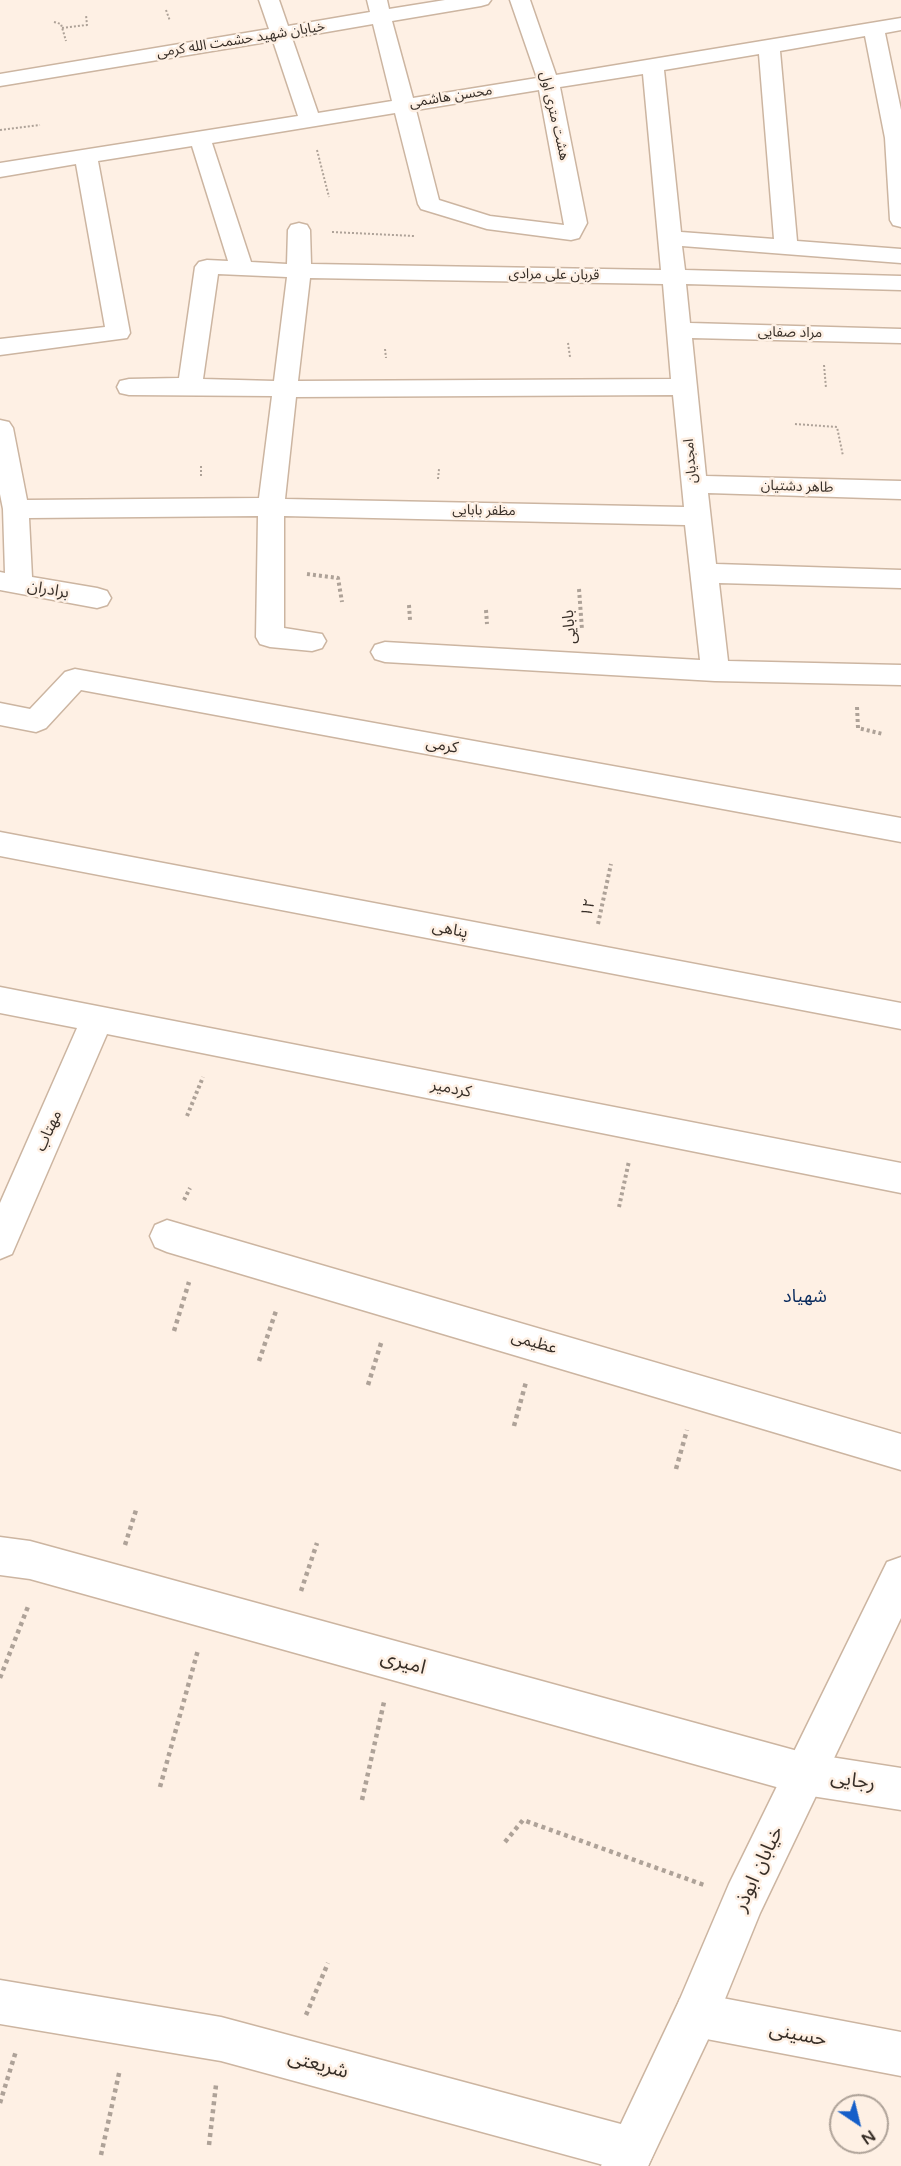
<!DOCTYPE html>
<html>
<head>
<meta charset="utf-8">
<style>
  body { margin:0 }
  #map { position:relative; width:901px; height:2166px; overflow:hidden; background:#fef0e4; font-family:"Varela Round",sans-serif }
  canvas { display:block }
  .north { position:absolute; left:829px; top:2094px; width:60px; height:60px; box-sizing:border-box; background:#fef0e4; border:2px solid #aea298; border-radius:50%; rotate:145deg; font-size:16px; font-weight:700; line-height:24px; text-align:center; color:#372e27 }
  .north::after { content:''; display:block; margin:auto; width:21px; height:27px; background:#165fc9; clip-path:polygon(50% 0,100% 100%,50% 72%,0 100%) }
</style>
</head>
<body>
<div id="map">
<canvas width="901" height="2166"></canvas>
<div class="north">N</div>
</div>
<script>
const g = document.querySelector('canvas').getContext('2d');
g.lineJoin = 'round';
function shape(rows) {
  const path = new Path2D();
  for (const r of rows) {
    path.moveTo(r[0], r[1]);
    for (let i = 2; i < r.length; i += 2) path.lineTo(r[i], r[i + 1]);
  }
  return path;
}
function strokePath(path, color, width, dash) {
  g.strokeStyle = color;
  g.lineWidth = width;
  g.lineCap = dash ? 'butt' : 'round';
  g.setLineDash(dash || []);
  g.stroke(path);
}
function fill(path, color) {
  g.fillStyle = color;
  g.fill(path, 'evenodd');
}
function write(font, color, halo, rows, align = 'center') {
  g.font = font + ' "Varela Round","Noto Sans Arabic",sans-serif';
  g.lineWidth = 5;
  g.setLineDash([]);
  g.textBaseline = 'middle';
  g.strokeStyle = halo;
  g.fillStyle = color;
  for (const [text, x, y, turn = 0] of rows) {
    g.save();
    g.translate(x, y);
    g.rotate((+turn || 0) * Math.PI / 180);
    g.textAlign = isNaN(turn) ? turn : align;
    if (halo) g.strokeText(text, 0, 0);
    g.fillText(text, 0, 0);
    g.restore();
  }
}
const street = shape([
  [259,0,279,0,288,26,370,12,367,0,387,0,389,9,445,0,491,0,488,4,481,6,392,21,413,98,537,78,510,0,530,0,556,75,901,18,901,30,885,33,901,110,901,227,893,225,890,220,885,138,865,36,780,51,797,241,901,249,901,263,682,246,685,270,901,276,901,290,686,284,690,323,901,329,901,343,692,338,706,476,901,481,901,499,708,493,716,564,901,570,901,588,719,583,728,661,901,665,901,685,715,681,385,662,375,659,371,652,375,645,385,642,700,660,685,525,284,516,284,628,322,634,326,641,322,648,312,651,270,647,260,644,256,637,258,516,29,518,32,577,97,588,107,591,111,598,107,605,97,608,0,590,0,572,5,573,3,509,0,494,0,420,9,422,13,428,27,500,259,498,272,396,129,395,120,393,117,387,120,381,129,379,179,378,195,267,199,262,207,260,228,261,192,146,98,161,130,333,127,338,0,355,0,339,105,327,76,164,0,177,0,163,298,116,273,41,0,86,0,74,269,29,259,0],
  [373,24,392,101,318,113,292,38,373,24],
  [759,54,774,239,681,232,664,70,759,54],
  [643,74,661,270,311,264,310,230,307,225,299,223,291,225,288,230,287,264,251,262,212,143,395,113,418,204,421,209,487,229,571,240,579,238,587,223,560,87,643,74],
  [539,90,564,225,490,216,439,200,416,110,539,90],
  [218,274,287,277,274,381,203,379,218,274],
  [310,278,663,284,671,379,298,381,310,278],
  [673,395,684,507,285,499,296,397,673,395],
  [75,669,901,818,901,842,81,690,46,728,36,732,0,725,0,703,30,709,65,672,75,669],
  [0,832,901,1003,901,1029,0,856,0,832],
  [0,987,901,1163,901,1193,107,1034,12,1254,0,1259,0,1203,77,1028,0,1013,0,987],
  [167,1220,901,1434,901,1470,167,1252,155,1247,150,1236,155,1225,167,1220],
  [0,1537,30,1541,805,1753,901,1768,901,1810,805,1795,30,1579,0,1575,0,1537],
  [0,1980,221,2017,632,2127,648,2134,655,2150,648,2166,607,2166,221,2061,0,2024,0,1980],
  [696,1993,901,2032,901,2076,696,2037,680,2031,674,2015,680,1999,696,1993]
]);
const secondary = shape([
  [901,1557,901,1618,760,1913,712,2031,648,2166,601,2166,680,1999,729,1884,887,1562,901,1557]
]);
strokePath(street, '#ccb5a1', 3);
strokePath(secondary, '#ccb5a1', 3);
strokePath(shape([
  [166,10,170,21],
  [54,22,61,24,66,41],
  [62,28,87,25,86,15],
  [0,130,40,125],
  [317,150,329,197],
  [332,232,414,236],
  [568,343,570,357],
  [385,349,386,358],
  [824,365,826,388],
  [795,424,837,427,843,456],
  [201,466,201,477],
  [438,479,439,469]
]), '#aea298', 2, [2, 2]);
strokePath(shape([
  [307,574,338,578,342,602],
  [579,589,582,630],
  [409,605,410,620],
  [486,610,487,624],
  [857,707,858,728,883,734],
  [598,924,611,864],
  [187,1116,203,1077],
  [184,1200,190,1188],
  [619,1207,629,1161]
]), '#aea298', 4, [3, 3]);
strokePath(shape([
  [174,1331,189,1282],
  [259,1361,277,1308],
  [368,1385,382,1340],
  [514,1426,526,1382],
  [676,1469,687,1430],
  [125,1545,137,1507],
  [301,1591,317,1543],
  [0,1678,29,1604],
  [160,1787,198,1650],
  [362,1800,384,1702],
  [505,1842,523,1820,704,1885],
  [306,2015,328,1963],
  [0,2103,16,2051],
  [209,2145,216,2085],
  [101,2155,120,2069]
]), '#aea298', 4.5, [4, 4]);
fill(street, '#fff');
fill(secondary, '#fff');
write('14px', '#372e27', '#fef0e4', [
  ["خیابان شهید حشمت الله کرمی",241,40,-9],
  ["محسن هاشمی",451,97,-9],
  ["هشت متری اول",554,116,77],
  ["قربان علی مرادی",554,275,1],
  ["مراد صفایی",790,333,1],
  ["امجدیان",691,461,-95],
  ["طاهر دشتیان",797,487,2],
  ["مظفر بابایی",484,511,1]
]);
write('16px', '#372e27', '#fef0e4', [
  ["برادران",48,590,10],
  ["بابایی",570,627,-95],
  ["کرمی",442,746,10],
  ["۱۲",589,908,-77],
  ["پناهی",450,930,11],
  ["کردمیر",451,1089,11],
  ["مهتاب",49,1131,-66],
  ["عظیمی",534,1343,16]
]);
write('18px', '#07295d', '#fef0e4', [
  ["شهیاد",805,1297]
]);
write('20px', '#372e27', '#fef0e4', [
  ["امیری",403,1663,15],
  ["رجایی",853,1781,9],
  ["خیابان ابوذر",759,1869,-65],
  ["حسینی",798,2035,11],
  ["شریعتی",318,2065,15]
]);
</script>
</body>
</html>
